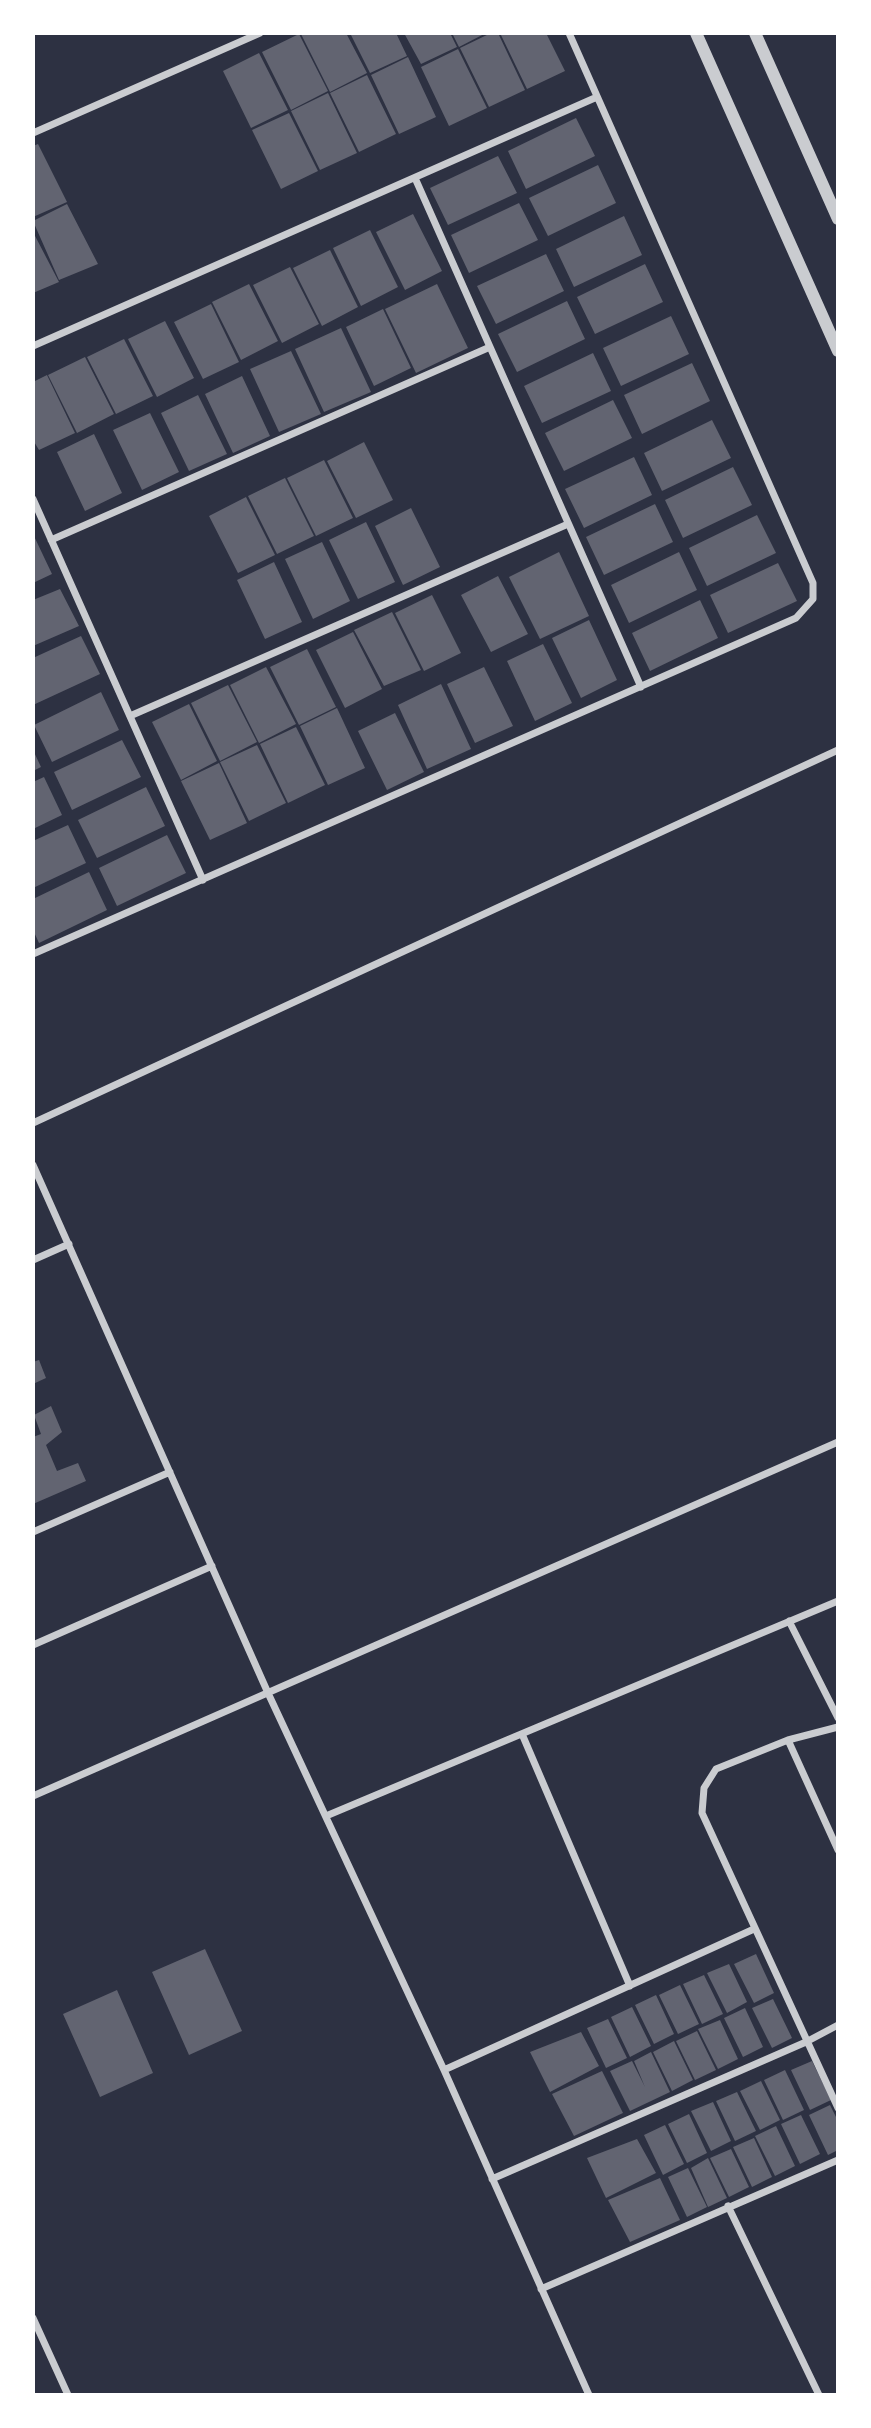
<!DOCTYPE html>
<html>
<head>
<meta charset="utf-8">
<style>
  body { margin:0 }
  #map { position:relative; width:871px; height:2428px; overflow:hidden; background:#2d3142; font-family:"IBM Plex Sans",sans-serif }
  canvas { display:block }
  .frame { position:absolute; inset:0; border:35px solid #fff; pointer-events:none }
</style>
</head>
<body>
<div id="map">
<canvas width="871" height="2428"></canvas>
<div class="frame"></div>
</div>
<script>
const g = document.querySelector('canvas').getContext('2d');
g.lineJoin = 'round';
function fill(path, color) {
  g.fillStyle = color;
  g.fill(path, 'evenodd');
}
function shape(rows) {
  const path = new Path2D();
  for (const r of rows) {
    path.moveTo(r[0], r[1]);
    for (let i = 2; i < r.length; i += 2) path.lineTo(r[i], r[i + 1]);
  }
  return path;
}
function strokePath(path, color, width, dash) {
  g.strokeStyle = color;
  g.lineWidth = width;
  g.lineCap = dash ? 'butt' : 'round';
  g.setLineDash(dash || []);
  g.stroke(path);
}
fill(shape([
  [303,33,346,33,367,73,330,92,301,34],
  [350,33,396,33,407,56,370,73],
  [404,33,450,33,457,47,421,64],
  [452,33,486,33,459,47],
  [491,33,498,33,525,90,489,107,460,48],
  [500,33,546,33,565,71,527,89],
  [299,34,328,91,291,110,262,52],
  [458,49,487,108,449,126,421,67],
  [259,53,288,110,251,128,223,71],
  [408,57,436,117,399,134,371,75],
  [367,75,396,134,359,152,330,93],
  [328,93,357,153,320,170,291,111],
  [289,113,318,171,281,189,252,130],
  [576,118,595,156,526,189,508,151],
  [38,144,67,202,33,217,33,146],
  [498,156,517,193,448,225,430,188],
  [598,165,616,203,548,236,529,198],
  [519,203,538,240,469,273,451,235],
  [67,204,98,264,59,280,33,221],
  [413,214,442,271,405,290,376,232],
  [624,216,642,255,574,287,556,249],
  [370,230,398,287,361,306,333,248],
  [33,232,59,282,33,293],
  [330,250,358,307,322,326,293,268],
  [546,254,564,291,496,324,477,286],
  [645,264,663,302,595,334,577,297],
  [290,267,319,324,282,343,253,285],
  [249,284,278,341,241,360,212,302],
  [437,284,468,348,416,373,385,309],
  [567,301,585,339,517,372,498,334],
  [211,304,239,362,203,379,174,322],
  [383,309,411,368,374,386,346,327],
  [671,316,689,354,621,386,603,348],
  [165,321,194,378,157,397,128,339],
  [341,328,371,392,324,412,295,349],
  [124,339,153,396,116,414,87,357],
  [291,351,321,414,279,432,250,369],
  [593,353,611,391,542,423,524,386],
  [85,357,114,414,77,433,48,375],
  [692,363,710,401,642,434,624,395],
  [47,375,75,433,39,450,33,440,33,382],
  [242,376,270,436,233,453,205,394],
  [198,395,227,454,189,471,161,413],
  [613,400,632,438,564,471,545,433],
  [150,413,179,472,142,490,113,430],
  [712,420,731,458,662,491,644,453],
  [94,434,122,493,85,511,57,452],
  [364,442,393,500,356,518,327,461],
  [634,457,652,495,584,528,565,489],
  [324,460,353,518,316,536,287,478],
  [733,467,752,505,683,538,665,500],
  [285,478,314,536,277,554,248,496],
  [246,497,275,555,238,573,209,516],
  [655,504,673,542,604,575,586,537],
  [411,508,440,567,403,585,375,526],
  [757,515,776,553,707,586,689,548],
  [366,522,395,582,358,599,329,540],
  [33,534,52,574,33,583],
  [322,542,350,601,313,619,285,559],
  [559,552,589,616,540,639,509,577],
  [679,552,697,590,629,623,611,585],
  [274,562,302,622,265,639,237,580],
  [778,563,797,601,728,633,710,595],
  [498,576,528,634,491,652,461,595],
  [60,589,79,626,33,646,33,600],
  [432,595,461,653,424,671,395,613],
  [700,600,718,638,650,671,632,633],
  [392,612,421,670,384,686,354,630],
  [589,620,617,680,581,698,552,638],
  [353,632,382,689,345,708,316,650],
  [81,636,100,674,33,705,33,658],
  [543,644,572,703,535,721,507,661],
  [307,649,336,707,299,725,270,667],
  [266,667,296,724,259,743,230,685],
  [484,667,513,726,475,743,447,684],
  [441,684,471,749,427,769,398,705],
  [228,685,257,742,220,761,191,703],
  [101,692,119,730,52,762,34,725],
  [189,704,217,761,181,780,152,722],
  [337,708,365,768,328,785,300,726],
  [395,713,424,772,387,790,358,731],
  [296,727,325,785,288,803,260,744],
  [122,740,141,777,72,810,54,772],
  [257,745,286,803,249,821,220,762],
  [33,750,41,767,33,771],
  [219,763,247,823,210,840,181,781],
  [44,777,62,815,33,829,33,782],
  [146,787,165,826,97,858,78,820],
  [68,825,86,863,33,888,33,841],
  [167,835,186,873,117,906,99,868],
  [89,872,107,910,39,943,33,930,33,899],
  [39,1360,46,1378,33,1384,33,1362],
  [51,1406,62,1432,46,1445,57,1471,78,1463,86,1481,33,1504,33,1437,41,1434,34,1415],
  [205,1949,242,2031,189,2055,152,1972],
  [756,1954,774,1993,754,2003,734,1964],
  [729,1964,747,2002,727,2013,707,1973],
  [704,1975,723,2014,702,2024,683,1984],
  [680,1985,699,2024,678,2034,659,1995],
  [117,1990,153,2073,100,2097,63,2014],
  [656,1995,674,2034,654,2044,635,2005],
  [773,1999,792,2038,772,2048,752,2008],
  [632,2007,651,2046,630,2057,611,2017],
  [745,2008,763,2047,743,2057,724,2018],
  [608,2019,627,2058,606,2068,587,2028],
  [720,2020,738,2059,718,2069,698,2029],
  [697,2031,716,2070,695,2080,676,2041],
  [581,2032,599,2066,550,2092,530,2052],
  [674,2041,693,2080,672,2091,653,2052],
  [651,2052,670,2092,630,2111,610,2071,632,2061,645,2087,634,2061],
  [812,2061,831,2100,810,2110,791,2070],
  [785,2070,804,2110,783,2120,764,2080],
  [602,2071,623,2113,574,2136,552,2094],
  [761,2081,780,2120,760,2130,740,2091],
  [737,2092,756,2131,735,2141,716,2101],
  [713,2102,731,2141,711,2151,691,2111],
  [830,2105,838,2121,838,2150,828,2155,809,2115],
  [689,2114,707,2153,687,2163,668,2124],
  [801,2115,820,2154,800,2164,781,2124],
  [665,2125,684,2164,663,2175,644,2135],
  [776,2126,795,2166,775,2176,755,2136],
  [754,2138,772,2177,752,2187,733,2147],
  [637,2139,656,2173,606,2198,587,2158],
  [731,2149,749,2187,729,2197,710,2158],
  [708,2158,727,2198,708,2207,691,2168],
  [688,2168,707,2207,687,2217,668,2177],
  [660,2178,680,2220,630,2242,608,2200]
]), '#626471');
strokePath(shape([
  [33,133,260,33],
  [415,178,641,687],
  [33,346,597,97],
  [33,499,203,880],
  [51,540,490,347],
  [130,716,568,524],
  [33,954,796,618,813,599,813,583,569,33],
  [33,1123,838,750],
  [33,1165,268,1693,444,2070,589,2395],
  [33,1260,69,1244],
  [33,1532,170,1472],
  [789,1621,838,1718],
  [33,1645,212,1566],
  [838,1727,788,1740,716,1769,704,1788,702,1813,838,2108],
  [522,1734,630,1986],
  [788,1740,838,1850],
  [33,1796,838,1442],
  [326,1816,838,1601],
  [444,2070,754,1929],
  [492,2179,806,2042,838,2025],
  [728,2206,819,2395],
  [541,2289,838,2160],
  [33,2318,68,2395]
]), '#caccd0', 7);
strokePath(shape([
  [696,33,838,351],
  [755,33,838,219]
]), '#caccd0', 12);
</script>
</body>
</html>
